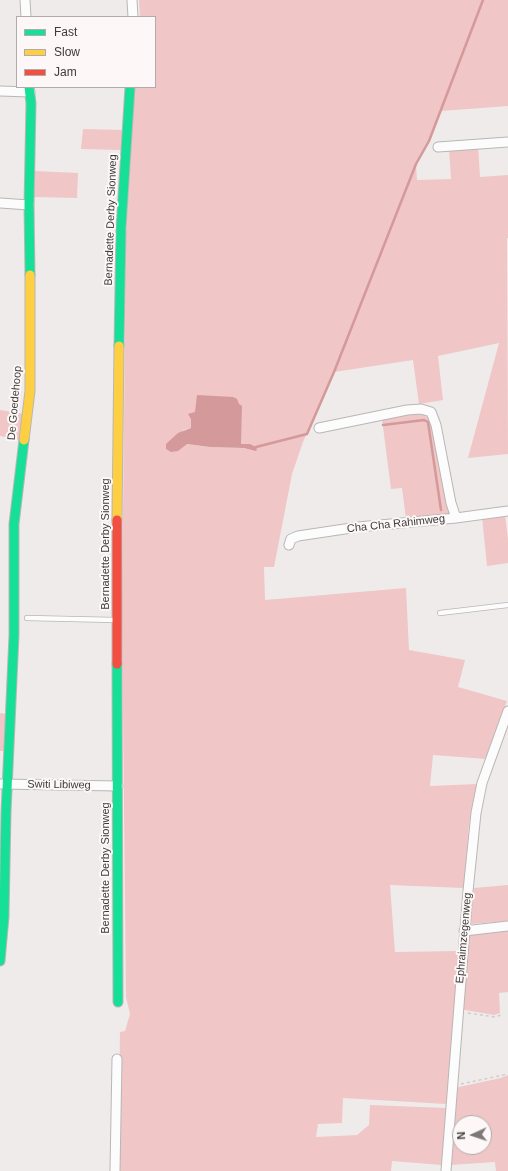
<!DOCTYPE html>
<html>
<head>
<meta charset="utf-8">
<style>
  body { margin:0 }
  #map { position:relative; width:508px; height:1171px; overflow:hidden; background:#efebeb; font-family:Helvetica,sans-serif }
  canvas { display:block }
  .legend { position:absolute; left:16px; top:16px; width:140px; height:72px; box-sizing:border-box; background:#fdf7f7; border:1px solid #b0acac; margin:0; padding:5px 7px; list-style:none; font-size:12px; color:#3d3b3b }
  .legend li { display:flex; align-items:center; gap:8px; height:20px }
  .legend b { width:20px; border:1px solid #b0acac }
  .north { position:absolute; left:452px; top:1115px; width:40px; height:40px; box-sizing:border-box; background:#fdf7f7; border:1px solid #b0acac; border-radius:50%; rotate:267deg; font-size:11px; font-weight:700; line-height:16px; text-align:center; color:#3d3b3b }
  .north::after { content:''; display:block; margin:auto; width:14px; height:18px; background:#7b7979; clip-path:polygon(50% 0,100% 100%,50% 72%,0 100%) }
</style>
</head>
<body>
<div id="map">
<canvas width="508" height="1171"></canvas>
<ul class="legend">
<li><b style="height:5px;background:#16e098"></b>Fast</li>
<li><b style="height:5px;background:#ffcf43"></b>Slow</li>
<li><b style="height:5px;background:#f24e42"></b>Jam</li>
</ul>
<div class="north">N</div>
</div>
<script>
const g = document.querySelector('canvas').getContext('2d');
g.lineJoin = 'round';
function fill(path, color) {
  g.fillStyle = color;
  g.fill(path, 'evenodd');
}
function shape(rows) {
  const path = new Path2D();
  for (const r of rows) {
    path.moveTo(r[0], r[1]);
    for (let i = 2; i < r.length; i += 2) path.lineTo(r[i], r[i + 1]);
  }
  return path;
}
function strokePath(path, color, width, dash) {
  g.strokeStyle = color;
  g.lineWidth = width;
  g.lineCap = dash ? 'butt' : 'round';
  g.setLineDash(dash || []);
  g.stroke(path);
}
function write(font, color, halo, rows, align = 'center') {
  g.font = font + ' Helvetica,sans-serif';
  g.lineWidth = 4;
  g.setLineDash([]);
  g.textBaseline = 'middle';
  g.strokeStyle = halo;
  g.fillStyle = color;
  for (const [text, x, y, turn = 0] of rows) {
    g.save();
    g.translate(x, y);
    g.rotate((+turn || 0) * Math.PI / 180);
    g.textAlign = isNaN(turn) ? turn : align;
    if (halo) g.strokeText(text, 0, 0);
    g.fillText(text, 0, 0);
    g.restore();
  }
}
fill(shape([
  [139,0,508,0,508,106,441,111,429,141,416,165,417,180,451,179,449,148,478,146,480,177,508,175,508,238,507,238,508,454,468,458,499,343,438,356,443,400,419,404,413,360,334,372,303,442,292,474,274,567,264,567,265,600,406,588,409,650,465,660,458,687,507,701,486,759,433,755,430,786,478,784,473,802,469,824,464,888,390,885,395,952,460,951,446,1104,343,1098,342,1123,318,1124,316,1137,357,1135,369,1125,370,1105,446,1108,442,1165,392,1161,391,1171,118,1171,120,1032,125,1031,130,1014,126,997,122,611,126,233,135,87,155,87,155,17,140,17],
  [195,412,240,441,241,444,247,444,254,451,244,448,210,447,186,444,183,430,191,428,191,419],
  [83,129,123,130,121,150,81,149],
  [35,171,78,173,77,198,34,197],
  [0,410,24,414,21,440,0,436],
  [413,414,424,415,429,419,433,424,451,515,406,519,402,488,391,489,382,419,389,416],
  [505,515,508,539,508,563,487,566,482,517],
  [0,713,7,714,5,751,0,751],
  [508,885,508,921,470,924,474,888],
  [508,929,508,992,499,993,500,1013,494,1015,465,1010,463,1009,469,935,472,933],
  [508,1075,508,1171,496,1171,495,1162,450,1165,457,1088,459,1087,501,1078],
  [460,1123,484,1123,484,1147,460,1147]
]), '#f0c6c6');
fill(shape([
  [197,395,233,397,237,399,239,404,242,406,241,444,250,444,256,447,257,450,255,451,244,448,210,447,187,444,178,451,171,452,166,449,166,444,178,433,191,428,191,419,188,414,195,412]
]), '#d4999a');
strokePath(shape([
  [383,425,424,420,428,422,441,510],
  [256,447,307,434,334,372,416,164,429,141,483,0]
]), '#d4999a', 2.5);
const lane = shape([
  [440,613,508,605],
  [27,618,116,620]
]);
const street = shape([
  [25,0,26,17],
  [132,0,133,17],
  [0,91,30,92],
  [438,147,508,142],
  [0,203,29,205],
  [319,428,407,410,421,409,431,412,436,425,451,503,456,518],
  [289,545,291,539,298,536,358,527,456,518,508,511],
  [0,784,118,786],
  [464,931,508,926],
  [115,1171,117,1059],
  [446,1171,468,891,476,813,482,783,508,711]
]);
const fast = shape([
  [29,87,31,103,29,205,30,275],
  [119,346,121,228,130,87],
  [117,664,118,1002],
  [0,961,4,917,6,812,14,635,14,524,24,440]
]);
const slow = shape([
  [24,440,30,391,30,275],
  [117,520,119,346]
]);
const jam = shape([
  [117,520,117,664]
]);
strokePath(lane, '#b9b6b6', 6);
strokePath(street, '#b9b6b6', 11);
strokePath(fast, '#b9b6b6', 11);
strokePath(slow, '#b9b6b6', 11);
strokePath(jam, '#b9b6b6', 11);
strokePath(shape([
  [468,1013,495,1017,501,1015],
  [461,1084,508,1074]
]), '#cdcbcb', 1.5, [3, 3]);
strokePath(lane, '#fdfcfc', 4.5);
strokePath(street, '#fdfcfc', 9);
strokePath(fast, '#16e098', 9);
strokePath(slow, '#ffcf43', 9);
strokePath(jam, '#f24e42', 9);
write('11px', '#3d3b3b', '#fdf7f7', [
  ["Bernadette Derby Sionweg",111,220,-88],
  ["De Goedehoop",15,403,-85],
  ["Cha Cha Rahimweg",396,524,-6],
  ["Bernadette Derby Sionweg",106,544,-90],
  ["Switi Libiweg",59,785,1],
  ["Bernadette Derby Sionweg",106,868,-90],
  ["Ephraimzegenweg",464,938,-85]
]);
</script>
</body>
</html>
